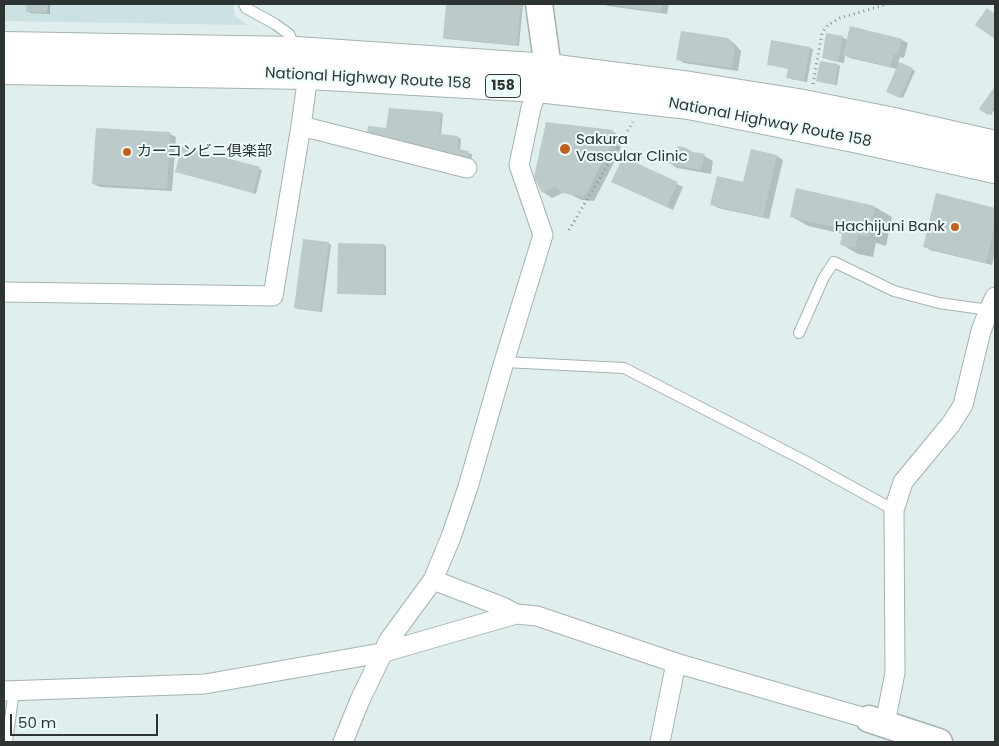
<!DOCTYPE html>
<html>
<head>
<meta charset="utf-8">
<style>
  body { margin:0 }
  #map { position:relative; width:999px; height:746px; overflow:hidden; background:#e0eeee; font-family:Poppins,sans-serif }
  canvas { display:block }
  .frame { position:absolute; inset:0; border:5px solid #2e3434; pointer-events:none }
  .scale { position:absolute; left:10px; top:714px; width:148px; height:22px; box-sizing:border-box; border:2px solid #2e3434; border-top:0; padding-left:6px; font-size:15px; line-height:18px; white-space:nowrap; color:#2e3434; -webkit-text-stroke:4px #edfbfb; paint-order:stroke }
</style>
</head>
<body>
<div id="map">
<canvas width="999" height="746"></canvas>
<div class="frame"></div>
<div class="scale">50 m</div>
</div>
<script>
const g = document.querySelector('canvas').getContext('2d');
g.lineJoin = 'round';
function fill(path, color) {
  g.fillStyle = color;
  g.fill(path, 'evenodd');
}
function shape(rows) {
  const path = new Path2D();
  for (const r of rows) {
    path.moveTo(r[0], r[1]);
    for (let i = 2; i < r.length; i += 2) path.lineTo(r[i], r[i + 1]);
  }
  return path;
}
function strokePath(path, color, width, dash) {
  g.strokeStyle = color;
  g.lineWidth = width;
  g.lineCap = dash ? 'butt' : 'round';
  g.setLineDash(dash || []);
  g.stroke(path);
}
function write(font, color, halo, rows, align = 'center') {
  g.font = font + ' Poppins,"Noto Sans JP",sans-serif';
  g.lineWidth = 4;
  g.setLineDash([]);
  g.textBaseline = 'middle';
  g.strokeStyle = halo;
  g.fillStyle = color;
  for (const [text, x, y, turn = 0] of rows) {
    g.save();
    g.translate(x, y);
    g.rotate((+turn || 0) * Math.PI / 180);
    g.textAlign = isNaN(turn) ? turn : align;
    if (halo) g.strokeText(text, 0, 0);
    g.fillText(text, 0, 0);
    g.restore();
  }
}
fill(shape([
  [4,4,233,4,235,16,247,25,4,21]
]), '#cbe1e2');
fill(shape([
  [28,4,50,4,50,14,30,13,27,11],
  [447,4,523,4,519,46,447,39,444,38],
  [604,4,669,4,667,14,608,6],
  [851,27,902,40,908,43,904,58,900,57,898,63,915,71,903,98,890,93,897,69,850,58,845,55,844,63,829,60,823,57,842,37,848,40],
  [728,39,734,43,741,51,738,71,684,63,678,59],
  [772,41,810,48,813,49,807,82,790,79,789,69,771,65],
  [838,65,840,66,837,85,820,82,818,81],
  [995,88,995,109,991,115,980,108],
  [441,113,443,114,441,135,458,137,461,139,460,151,472,154,471,162,387,130],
  [612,131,622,137,620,151,594,201,582,200,565,192,552,198,543,192],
  [170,134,176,137,172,191,100,187,94,184],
  [183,147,262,170,256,194,179,172],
  [687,149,696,154,704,156,713,161,711,174,677,168,668,162],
  [777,156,783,160,769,219,718,208,712,204,744,184],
  [623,159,683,187,673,210,619,185],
  [937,195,995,210,995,251,992,265,930,250,924,246],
  [875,207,892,217,886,246,876,243,873,257,858,254,841,244,843,234,808,226,791,216],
  [328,243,331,245,322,312,298,309,296,307],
  [384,245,386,246,386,295,340,294,338,293]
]), '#0003');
fill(shape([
  [26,4,48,4,47,13,26,12],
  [446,4,521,4,517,45,443,38],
  [612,4,662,4,661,12,611,5],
  [987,8,995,14,995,39,975,25],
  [850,26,902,39,898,55,894,54,890,67,843,55],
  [681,31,728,38,735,47,732,68,676,60],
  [826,33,843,36,838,61,822,58],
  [771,40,810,47,804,81,786,78,788,68,767,65],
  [820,61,838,64,835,85,816,81],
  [899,62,913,68,900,98,886,92],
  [995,86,995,105,988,115,979,109],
  [389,108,441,112,439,134,458,136,458,149,469,151,468,162,367,133,368,126,386,128],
  [546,122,613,130,611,145,585,196,571,195,563,193,555,187,542,193,534,177],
  [96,128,170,132,167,189,92,184],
  [182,146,260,167,253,193,175,172],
  [678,146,687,148,687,151,705,154,701,170,667,163,669,151,676,153],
  [751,149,777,155,763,217,710,205,717,176,743,182],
  [623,157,678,182,667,207,611,182],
  [796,188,875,206,868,237,858,234,855,248,840,245,843,229,790,217],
  [936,193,995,208,995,224,986,263,923,247],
  [303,239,329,242,320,311,294,308],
  [338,243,384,244,384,294,337,294]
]), '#bdcaca');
const lane = shape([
  [244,4,246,8,275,24,289,34,296,50],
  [799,333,824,277,834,262,894,291,939,303,989,310],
  [504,362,624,368,805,461,894,510],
  [7,742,14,690]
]);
const street = shape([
  [301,126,467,168],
  [4,292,273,296,301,126,308,75],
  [433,580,503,607,516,614],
  [4,691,205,684,381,653,516,614,537,616,676,663,869,719],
  [885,723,895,673,894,510,903,482,951,424,963,405,981,331,989,310,995,297],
  [343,742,360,700,389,640,433,580,451,537,468,487,504,362,543,235,519,165,531,108,538,88],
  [660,742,676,663]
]);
const secondary = shape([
  [538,88,548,68,539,4],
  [869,719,939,742]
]);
const highway = shape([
  [4,46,296,51,548,68,690,86,798,103,889,121,995,145],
  [4,70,308,75,538,88,689,105,859,139,995,169]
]);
strokePath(lane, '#a5b2b3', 12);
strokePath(street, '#a5b2b3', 21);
strokePath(secondary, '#a5b2b3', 29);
strokePath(highway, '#a5b2b3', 30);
strokePath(shape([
  [813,84,822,33,828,25,840,18,888,4],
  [569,230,633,122]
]), '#869090', 3, [1, 4]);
strokePath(lane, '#fff', 10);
strokePath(street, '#fff', 19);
strokePath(secondary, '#fff', 26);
strokePath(highway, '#fff', 28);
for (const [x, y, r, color] of [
  [565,149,6,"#c1601f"],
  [127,152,5,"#c1601f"],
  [955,227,5,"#c1601f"]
]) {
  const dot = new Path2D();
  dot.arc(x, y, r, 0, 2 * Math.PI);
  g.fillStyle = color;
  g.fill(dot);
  strokePath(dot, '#edfbfb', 2);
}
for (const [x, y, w] of [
  [503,86,35]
]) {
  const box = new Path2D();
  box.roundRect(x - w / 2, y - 11.5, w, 23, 4);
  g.fillStyle = '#edfbfb';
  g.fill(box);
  strokePath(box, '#2e3434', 1);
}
write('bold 14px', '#2e3434', null, [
  ["158",503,86]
]);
write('15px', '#2e3434', '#edfbfb', [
  ["National Highway Route 158",368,79,3],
  ["National Highway Route 158",770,123,11]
]);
write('15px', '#2e3434', '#edfbfb', [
  ["Sakura",576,140],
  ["Vascular Clinic",576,157],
  ["カーコンビニ倶楽部",137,152],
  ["Hachijuni Bank",945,227,"right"]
], 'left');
</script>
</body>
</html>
